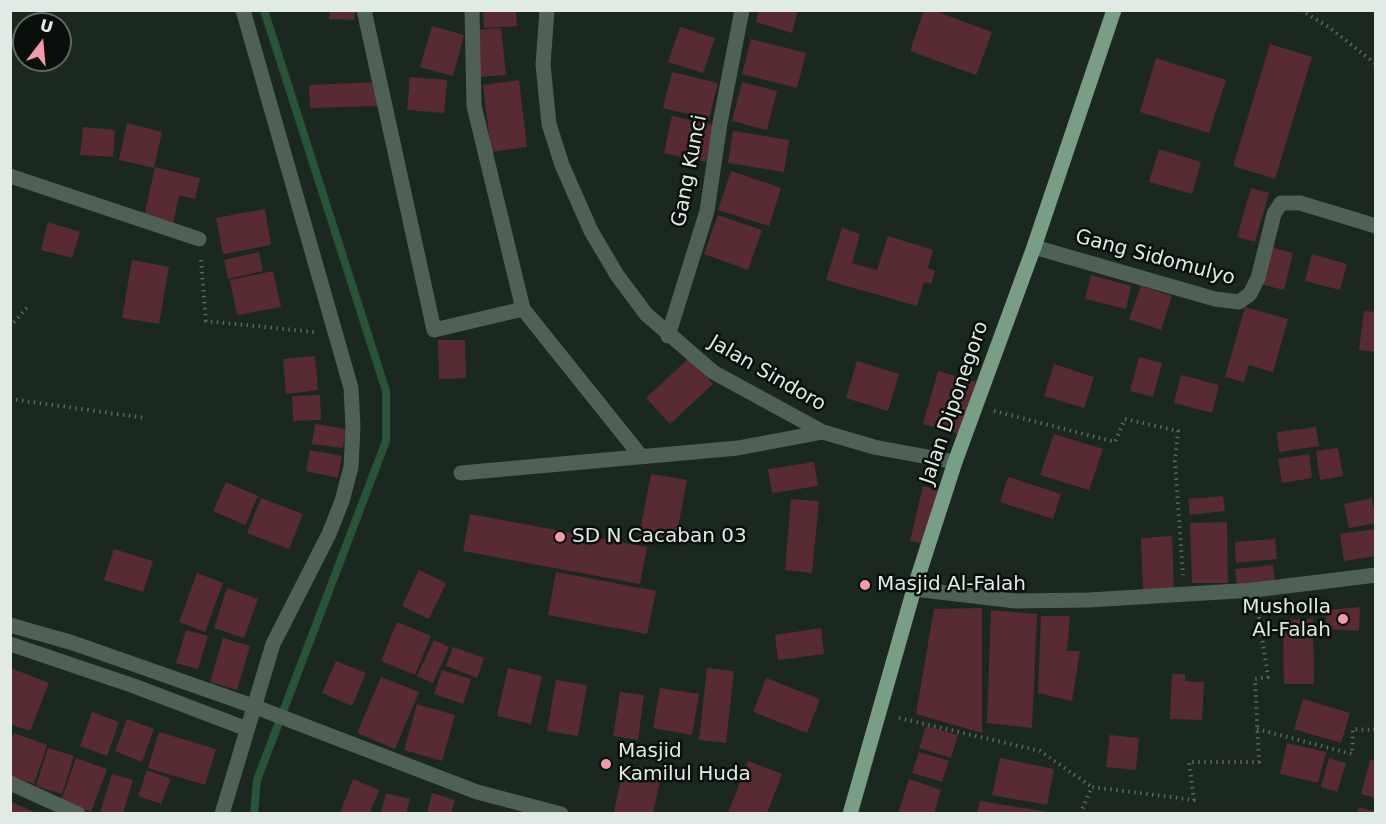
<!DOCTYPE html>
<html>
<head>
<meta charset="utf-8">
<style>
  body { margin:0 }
  #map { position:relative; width:1386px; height:824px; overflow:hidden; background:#1a281f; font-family:"DejaVu Sans",sans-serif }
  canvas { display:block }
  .frame { position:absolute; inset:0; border:12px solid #e1eae4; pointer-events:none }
  .north { position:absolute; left:12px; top:12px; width:60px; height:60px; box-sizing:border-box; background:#090f0b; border:2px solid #5f6762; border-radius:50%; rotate:16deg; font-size:16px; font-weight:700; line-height:24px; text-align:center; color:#e1eae4 }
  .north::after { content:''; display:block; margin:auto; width:21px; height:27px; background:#f39aa8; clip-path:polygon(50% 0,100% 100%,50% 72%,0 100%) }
</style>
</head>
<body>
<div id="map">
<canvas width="1386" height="824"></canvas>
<div class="frame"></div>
<div class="north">U</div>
</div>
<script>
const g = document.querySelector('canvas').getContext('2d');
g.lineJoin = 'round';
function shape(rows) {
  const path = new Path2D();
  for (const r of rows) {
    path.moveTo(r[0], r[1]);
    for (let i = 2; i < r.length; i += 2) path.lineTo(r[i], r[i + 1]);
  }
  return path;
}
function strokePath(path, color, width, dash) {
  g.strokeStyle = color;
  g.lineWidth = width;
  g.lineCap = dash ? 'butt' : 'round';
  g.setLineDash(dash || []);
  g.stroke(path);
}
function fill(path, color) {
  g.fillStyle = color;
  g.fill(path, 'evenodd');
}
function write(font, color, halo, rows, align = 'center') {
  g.font = font + ' "DejaVu Sans",sans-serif';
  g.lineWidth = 5;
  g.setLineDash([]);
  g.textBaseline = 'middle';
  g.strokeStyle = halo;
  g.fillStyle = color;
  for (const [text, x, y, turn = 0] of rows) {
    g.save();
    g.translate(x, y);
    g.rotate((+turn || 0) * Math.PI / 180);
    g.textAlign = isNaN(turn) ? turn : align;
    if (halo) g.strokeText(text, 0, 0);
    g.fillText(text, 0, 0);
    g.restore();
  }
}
strokePath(shape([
  [254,814,257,780,386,441,386,391,264,10]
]), '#28543a', 8);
fill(shape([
  [330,10,355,10,354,20,329,19],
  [483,10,516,10,517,26,484,28],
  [759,10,798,10,792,33,756,22],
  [924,10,932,10,992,32,976,75,910,51],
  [432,26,464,35,453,76,420,67],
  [680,27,715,38,703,73,668,62],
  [501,28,506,75,478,77,474,30],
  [751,39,806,53,797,88,742,74],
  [1270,44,1312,57,1275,179,1233,166],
  [1156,58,1226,80,1209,133,1140,112],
  [672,72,718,83,709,119,663,108],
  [410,77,447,80,444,113,407,110],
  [519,80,527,147,491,152,483,85],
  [377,82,378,106,310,108,309,85],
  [742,82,777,91,767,130,732,121],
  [672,116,714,125,706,162,664,153],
  [127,123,162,132,154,168,119,160],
  [83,127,115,130,113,157,80,155],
  [733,131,789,140,784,172,728,163],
  [1159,149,1201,162,1192,194,1149,182],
  [155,167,200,178,195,199,179,195,173,224,144,217],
  [731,171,781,188,769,226,718,210],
  [1251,188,1269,193,1255,242,1237,237],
  [265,209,271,245,223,254,216,218],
  [718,215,762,230,748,270,704,254],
  [48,222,80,232,72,258,41,250],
  [842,228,860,234,852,263,877,270,888,236,933,250,928,268,935,271,931,284,924,282,917,306,826,280],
  [1270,247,1293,253,1284,290,1260,284],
  [259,252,263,271,228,279,224,260],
  [1312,254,1347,264,1340,290,1305,281],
  [132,260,169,267,159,324,122,318],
  [273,271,281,307,237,315,230,280],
  [1091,275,1131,286,1126,309,1085,299],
  [1141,286,1172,296,1161,330,1129,319],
  [1245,307,1288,319,1273,372,1249,365,1244,382,1225,377],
  [1364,311,1376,312,1376,352,1359,350],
  [438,340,465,340,466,378,439,379],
  [315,356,318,390,286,394,283,359],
  [1139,357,1162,363,1153,397,1130,391],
  [689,358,713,384,670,424,646,398],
  [857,361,899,374,888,411,846,398],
  [1054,364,1094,377,1084,408,1044,396],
  [938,371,976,382,961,435,923,424],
  [1181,375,1219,385,1212,413,1174,403],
  [320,395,321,420,293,421,292,396],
  [315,424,346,429,343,448,312,444],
  [1316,427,1319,446,1279,452,1277,432],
  [1054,434,1103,449,1089,490,1040,475],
  [1338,448,1343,476,1320,480,1316,451],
  [310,450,342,456,338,478,306,471],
  [1309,454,1312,478,1282,483,1278,459],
  [814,462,818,486,772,493,768,469],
  [651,474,687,480,675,543,639,536],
  [1008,477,1061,494,1053,519,1000,502],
  [226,482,258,496,245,525,213,511],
  [923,486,939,490,927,544,910,541],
  [1223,496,1225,511,1190,515,1188,499],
  [261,498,303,514,289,549,247,533],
  [1372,498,1376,523,1349,528,1344,504],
  [791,499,819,501,812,573,785,570],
  [470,514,647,547,640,584,463,551],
  [1227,522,1228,583,1192,583,1190,523],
  [1374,529,1376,556,1344,561,1340,534],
  [1172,536,1174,589,1143,590,1141,538],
  [1275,539,1277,559,1236,563,1235,542],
  [114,549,153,561,143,592,104,580],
  [1273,565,1275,581,1237,586,1235,569],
  [419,570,446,583,429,619,402,606],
  [556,572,656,591,647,634,548,615],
  [197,573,223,583,205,632,179,622],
  [227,588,258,599,244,638,214,628],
  [1360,607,1359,631,1325,629,1327,610],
  [982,608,982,733,916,714,934,609],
  [991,610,1037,614,1032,728,987,723],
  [1041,616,1070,616,1067,651,1080,651,1072,701,1038,693],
  [1313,619,1314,684,1284,684,1283,620],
  [397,622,431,636,415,675,381,661],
  [821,628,824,654,778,660,775,635],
  [186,630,208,636,198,669,176,663],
  [223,638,250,646,237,690,210,682],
  [434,640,449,647,433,683,417,676],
  [453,647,484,658,477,678,446,666],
  [336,661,366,673,352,706,322,693],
  [11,668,49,683,30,731,10,724],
  [508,668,542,676,531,724,497,716],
  [707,668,734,671,726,743,699,740],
  [442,670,471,679,463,704,434,694],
  [1172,674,1185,674,1185,681,1204,682,1202,720,1170,719],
  [381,677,419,692,395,749,357,733],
  [766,678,820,699,807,733,753,712],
  [556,680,587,685,578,736,547,731],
  [660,688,699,694,692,735,653,728],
  [620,692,644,695,638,740,613,736],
  [1303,699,1350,713,1341,743,1294,729],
  [417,704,455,715,442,761,404,750],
  [92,712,119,722,107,756,80,746],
  [127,719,154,729,142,762,115,751],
  [926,726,958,735,951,758,919,748],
  [159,732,216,749,205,785,148,768],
  [14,733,47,745,34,784,10,776,10,742],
  [1110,735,1139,738,1136,770,1106,767],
  [1287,743,1326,752,1318,783,1280,774],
  [48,748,74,756,62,794,36,786],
  [919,752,949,761,942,782,912,773],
  [76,758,107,769,91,812,61,801],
  [1000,758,1054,769,1047,805,992,795],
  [1329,758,1346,763,1337,792,1321,787],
  [1370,760,1376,761,1376,798,1361,794],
  [748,761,782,774,767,813,728,813],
  [624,764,662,771,653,813,614,812],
  [147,770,171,779,161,804,138,796],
  [112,774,133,780,123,813,100,812],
  [353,779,379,790,370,813,340,813],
  [909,779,941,790,934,813,898,813],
  [386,793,410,799,406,813,381,813],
  [432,793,455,800,451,813,427,813],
  [10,801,36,813,10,813],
  [980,801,1048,812,1048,813,977,813],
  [1359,807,1376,812,1376,813,1357,813]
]), '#582b33');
strokePath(shape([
  [1301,10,1330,28,1376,64],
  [201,260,206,321,314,332],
  [10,327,29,305],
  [10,399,145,418],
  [994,411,1115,442,1125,419,1178,431,1175,461,1183,575],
  [899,718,1040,751,1092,787],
  [1257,729,1352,754,1353,729,1376,730],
  [1375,730,1376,721],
  [1080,814,1092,787,1194,800,1189,762,1259,762,1255,679,1268,677,1258,611]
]), '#5a665e', 4, [1.5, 4.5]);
strokePath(shape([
  [364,10,434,330,523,309,474,106,472,10],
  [547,10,543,65,549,124,562,165,591,231,617,275,646,314,713,372,823,432,874,447,955,462],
  [10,176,199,239],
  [1034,247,1215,299,1239,302,1250,294,1258,278,1274,214,1281,203,1300,203,1376,226],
  [523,309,640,455],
  [668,336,707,211,720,123,742,10],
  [461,473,738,448,823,432],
  [914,589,1016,601,1089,600,1254,590,1376,575],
  [10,625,73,643,253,706,477,792,561,814],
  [10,644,134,686,247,729],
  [10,783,78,814],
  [222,814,273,644,329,534,342,501,351,467,353,427,351,388,243,10]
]), '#4f6155', 15);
strokePath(shape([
  [850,814,914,589,955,462,1034,247,1114,10]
]), '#789e85', 15);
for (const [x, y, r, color] of [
  [560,537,6,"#f39aa8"],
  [865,585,6,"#f39aa8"],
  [1343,619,6,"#f39aa8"],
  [606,764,6,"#f39aa8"]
]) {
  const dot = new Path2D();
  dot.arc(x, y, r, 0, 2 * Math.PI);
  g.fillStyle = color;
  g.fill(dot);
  strokePath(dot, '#090f0b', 2);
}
write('20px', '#e1eae4', '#090f0b', [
  ["Gang Kunci",690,171,-79],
  ["Gang Sidomulyo",1155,258,15],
  ["Jalan Sindoro",767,374,30],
  ["Jalan Diponegoro",955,403,-71]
]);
write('20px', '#e1eae4', '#090f0b', [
  ["SD N Cacaban 03",572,537],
  ["Masjid Al-Falah",877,585],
  ["Musholla",1331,608,"right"],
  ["Al-Falah",1331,631,"right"],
  ["Masjid",618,752],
  ["Kamilul Huda",618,775]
], 'left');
</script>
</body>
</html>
